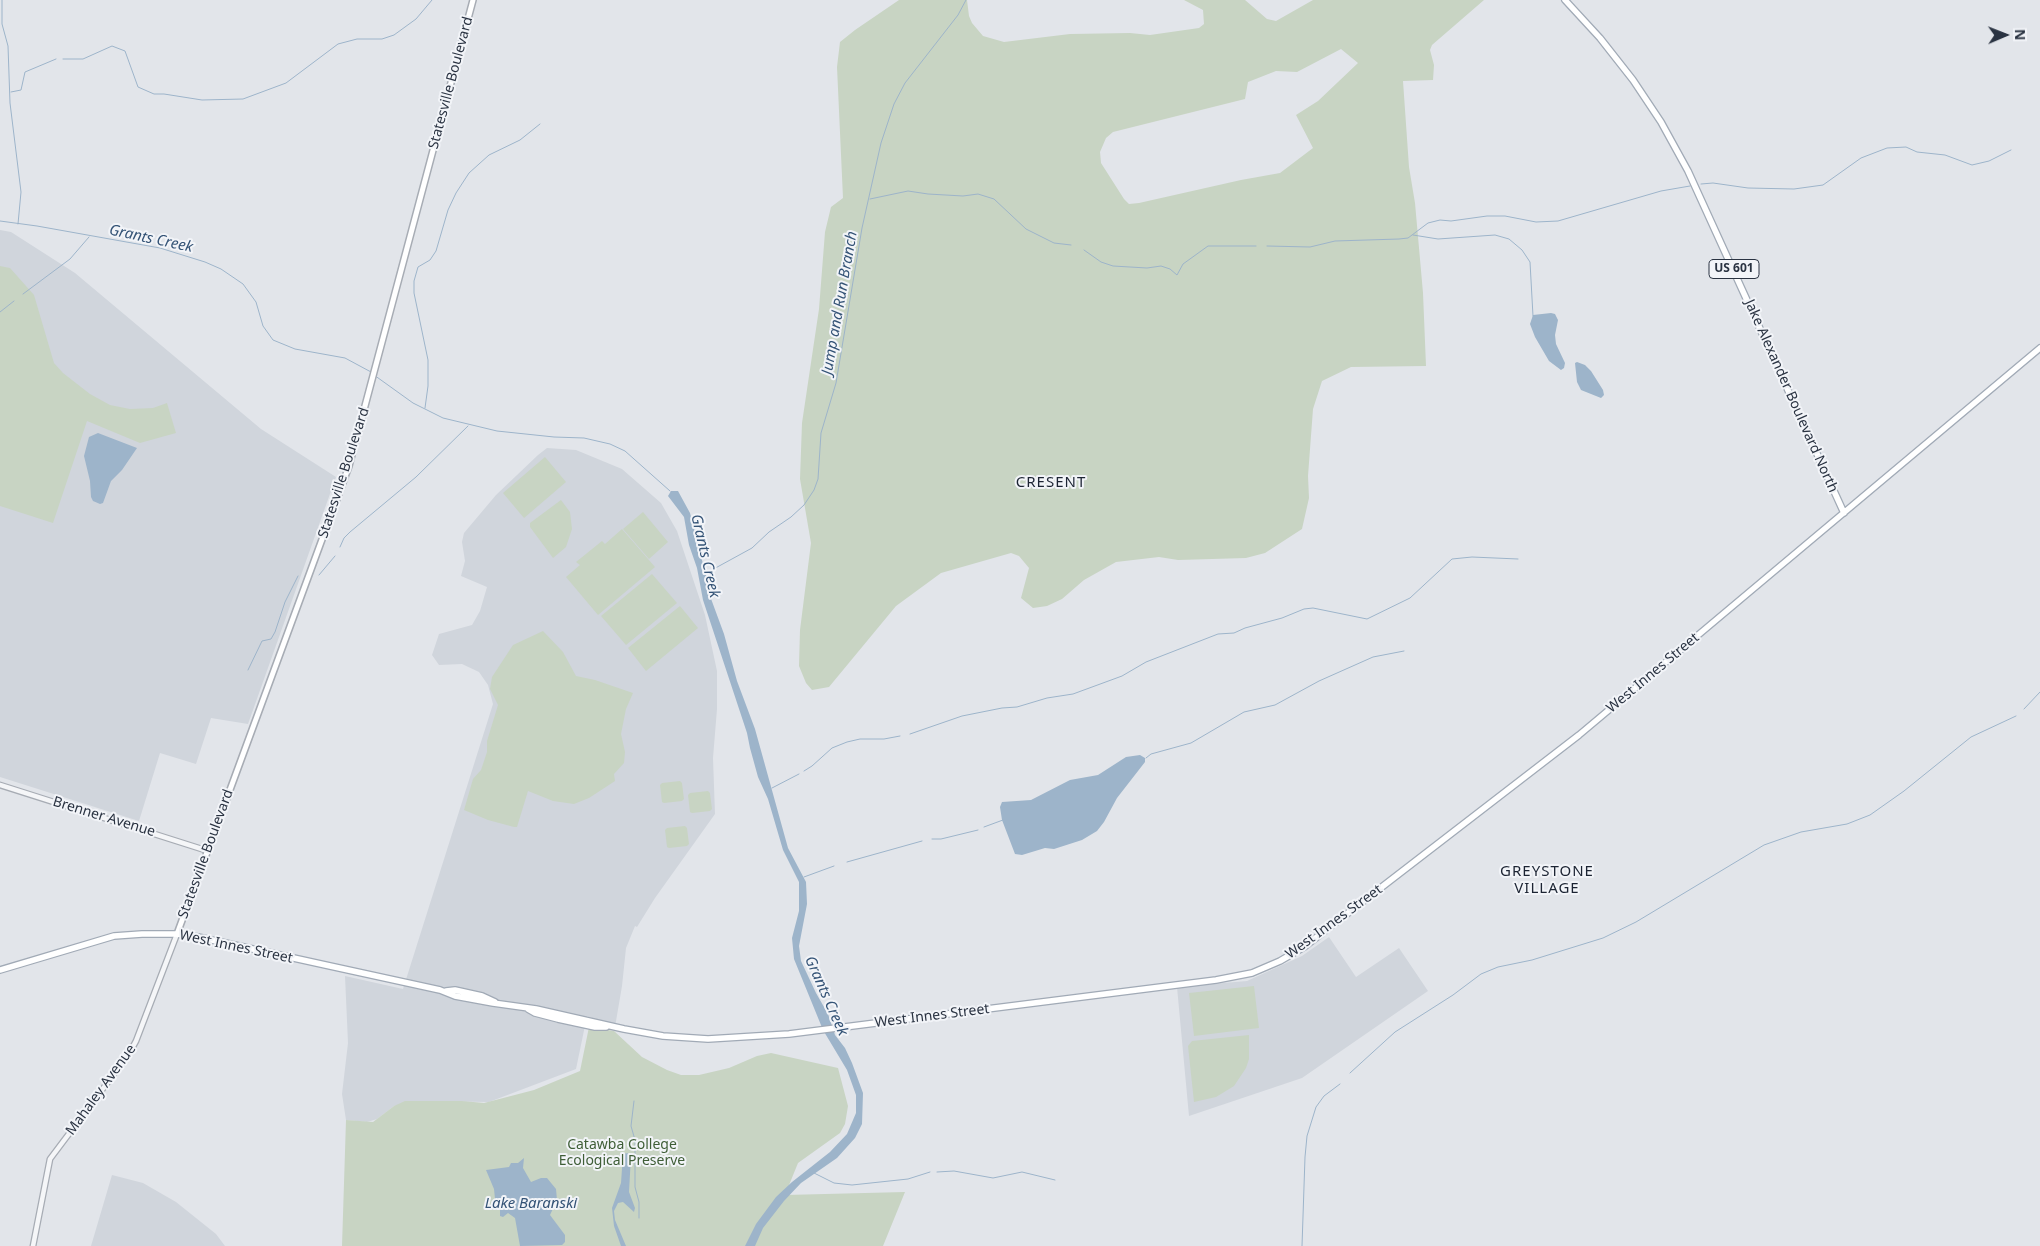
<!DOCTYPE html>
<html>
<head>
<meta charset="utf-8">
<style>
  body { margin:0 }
  #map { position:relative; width:2040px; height:1246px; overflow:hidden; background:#e2e5ea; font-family:"Noto Sans",sans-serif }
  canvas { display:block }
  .north { position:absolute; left:1980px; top:10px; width:50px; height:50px; -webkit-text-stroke:4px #f2f4f8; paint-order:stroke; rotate:89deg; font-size:14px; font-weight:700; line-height:20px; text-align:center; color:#2a3342 }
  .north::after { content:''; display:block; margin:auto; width:18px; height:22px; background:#2a3342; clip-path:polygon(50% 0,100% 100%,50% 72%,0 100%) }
</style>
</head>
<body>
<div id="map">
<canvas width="2040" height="1246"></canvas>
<div class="north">N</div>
</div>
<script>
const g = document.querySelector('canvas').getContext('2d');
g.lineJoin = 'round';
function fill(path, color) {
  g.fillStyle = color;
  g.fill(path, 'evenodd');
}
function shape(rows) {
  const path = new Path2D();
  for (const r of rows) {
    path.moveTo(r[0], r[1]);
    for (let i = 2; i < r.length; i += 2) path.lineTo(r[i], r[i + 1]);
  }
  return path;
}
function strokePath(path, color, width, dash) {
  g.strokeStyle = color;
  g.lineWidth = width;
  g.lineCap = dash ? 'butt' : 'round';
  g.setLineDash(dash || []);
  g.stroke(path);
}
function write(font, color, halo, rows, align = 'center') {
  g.font = font + ' "Noto Sans",sans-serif';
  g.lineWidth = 4;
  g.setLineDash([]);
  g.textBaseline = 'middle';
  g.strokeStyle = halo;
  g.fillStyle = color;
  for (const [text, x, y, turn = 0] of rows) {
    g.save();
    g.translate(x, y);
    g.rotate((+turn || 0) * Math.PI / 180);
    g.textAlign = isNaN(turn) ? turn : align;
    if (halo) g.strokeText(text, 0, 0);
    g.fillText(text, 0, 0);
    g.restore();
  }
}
fill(shape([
  [0,230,11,232,75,273,261,429,336,477,248,724,211,718,196,764,160,753,139,821,0,777],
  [547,448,576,450,622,469,661,503,677,531,705,615,717,671,717,709,713,758,715,814,655,898,637,927,635,926,626,948,622,986,615,1027,587,1016,576,1069,489,1102,425,1101,394,1106,377,1119,367,1122,346,1120,342,1094,348,1043,345,976,403,989,493,704,488,685,479,672,462,664,439,665,432,655,439,634,472,625,480,611,487,587,461,576,465,561,462,542,464,533,496,495,538,455],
  [1329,937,1356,977,1399,948,1428,991,1302,1078,1189,1116,1177,987,1247,981,1302,956],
  [112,1175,143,1183,176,1202,216,1234,225,1246,91,1246]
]), '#d0d5dc');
fill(shape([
  [899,0,967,0,969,16,972,23,983,36,1004,42,1070,34,1130,33,1150,35,1199,28,1204,24,1203,10,1184,0,1245,0,1267,19,1276,21,1313,0,1484,0,1432,45,1430,50,1434,65,1433,80,1403,81,1409,167,1415,203,1423,293,1426,366,1351,367,1322,381,1313,409,1308,476,1309,498,1302,529,1265,553,1246,558,1178,560,1159,557,1116,562,1084,580,1062,599,1047,606,1033,608,1021,598,1029,568,1019,556,1011,553,941,573,896,606,829,687,812,690,806,683,799,666,800,630,811,543,800,479,802,423,819,309,825,232,831,207,843,198,837,67,840,42,855,30],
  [1341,49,1358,63,1318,101,1296,115,1313,148,1280,173,1241,180,1139,203,1129,204,1124,199,1101,163,1100,152,1106,138,1113,132,1245,99,1248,82,1276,71,1297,72],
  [0,266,10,268,34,295,54,363,63,373,90,394,110,405,130,409,153,408,167,403,176,433,140,443,87,421,53,523,0,506],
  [545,457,566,482,524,518,503,493],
  [561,500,570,512,572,529,566,547,553,558,530,527,530,523],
  [643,512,668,542,649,559,623,529],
  [622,529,655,567,598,615,566,577,580,565,576,562,602,541,605,544],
  [652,574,677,603,626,645,601,616],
  [680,606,698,628,646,671,628,648],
  [543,631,563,652,576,676,595,680,633,693,626,709,621,734,625,752,624,763,614,774,615,781,589,798,574,804,553,801,528,791,517,827,514,827,488,820,464,810,473,779,481,770,487,752,487,741,498,705,490,689,492,677,513,645],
  [680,781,682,783,684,799,682,801,664,803,662,802,660,785,662,783],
  [708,791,710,793,712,809,710,811,692,813,690,812,688,795,690,793],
  [685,826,687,828,689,844,687,846,669,848,667,847,665,830,667,828],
  [1254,986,1259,1028,1194,1036,1189,993],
  [589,1027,614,1031,642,1057,667,1070,681,1075,699,1075,729,1068,757,1056,771,1053,838,1068,848,1106,845,1124,840,1133,798,1163,785,1195,905,1192,883,1246,342,1246,346,1120,373,1122,394,1106,405,1101,462,1101,484,1103,534,1090,580,1071],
  [1249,1035,1249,1059,1246,1068,1234,1086,1216,1097,1194,1102,1188,1046,1192,1041]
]), '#c8d4c3');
fill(shape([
  [1551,313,1555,314,1558,320,1555,335,1556,344,1565,363,1564,368,1561,370,1549,361,1535,337,1530,324,1533,315],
  [1577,362,1585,365,1591,371,1603,390,1604,395,1601,398,1581,390,1577,382,1575,363],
  [98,433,137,448,122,470,111,481,103,503,100,504,93,501,91,497,90,481,84,456,89,437],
  [671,491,678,491,690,513,704,568,707,571,706,574,710,596,724,634,737,681,755,729,788,848,806,882,807,904,799,946,801,961,816,993,828,1014,835,1035,845,1048,852,1063,863,1093,862,1124,855,1138,837,1158,801,1183,784,1201,763,1228,755,1246,745,1246,756,1224,776,1197,792,1182,830,1152,847,1134,856,1113,856,1095,847,1070,823,1030,794,959,792,938,799,911,799,882,783,850,768,799,758,777,750,748,747,733,703,600,697,568,689,545,684,517,668,496],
  [1140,755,1145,758,1145,762,1117,798,1104,822,1097,831,1082,840,1054,849,1045,848,1022,855,1015,854,1002,820,1000,807,1002,802,1031,800,1070,780,1098,775,1126,757],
  [628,1153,631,1156,629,1192,635,1208,634,1212,623,1202,618,1203,614,1211,615,1220,626,1246,621,1246,614,1226,612,1208,621,1183,623,1154],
  [524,1158,523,1168,531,1182,541,1178,547,1178,556,1189,557,1200,550,1215,565,1235,565,1242,562,1245,520,1246,515,1218,508,1213,503,1217,500,1216,500,1207,495,1199,494,1189,486,1170,509,1167,511,1163,518,1163]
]), '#9db4ca');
strokePath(shape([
  [2,0,2,24,8,46,10,103,21,192,18,224],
  [63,59,83,59,112,46,125,51,138,87,154,94,164,94,202,100,243,99,286,83,338,44,357,39,382,39,394,35,416,19,432,0],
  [11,92,21,90,25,72,56,59],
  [1701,184,1713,183,1748,188,1794,189,1823,185,1861,158,1887,148,1906,147,1917,152,1945,155,1972,165,1989,161,2011,150],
  [870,199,908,191,928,194,963,196,978,194,994,199,1026,229,1054,243,1071,245],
  [0,221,37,226,160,248,205,262,221,269,243,284,256,302,263,326,273,340,295,349,345,358,371,372],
  [1413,235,1438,239,1495,235,1509,239,1522,250,1530,262,1533,316],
  [1267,246,1310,247,1335,241,1399,239,1408,238,1428,223,1440,220,1451,221,1487,216,1505,216,1536,222,1558,221,1661,191,1690,186],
  [1084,250,1101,262,1113,266,1147,268,1161,266,1170,269,1177,275,1183,264,1208,246,1256,246],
  [23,294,70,259,89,237],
  [0,312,14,301],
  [374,375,413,403,443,418,497,431,554,437,584,438,610,444,625,451,670,491],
  [425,408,428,386,428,360,414,293,414,281,418,267,430,260,436,251,448,210,456,193,469,173,489,155,520,140,540,124],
  [340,547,344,538,350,532,416,477,468,426],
  [706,570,710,571,752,548,769,532,791,517,804,505,814,490,818,479,821,433,836,383,862,228,881,143,894,104,905,83,958,15,966,0],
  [319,575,335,556],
  [248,670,262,641,271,639,275,632,285,602,298,576],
  [2024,709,2040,692],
  [910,734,962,716,1002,708,1017,707,1047,698,1073,694,1122,676,1146,662,1218,634,1234,633,1245,628,1282,618,1304,609,1313,608,1367,619,1410,598,1452,559,1472,557,1518,559],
  [1146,758,1151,754,1191,743,1244,712,1275,705,1319,681,1373,657,1404,651],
  [804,771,812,766,832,748,847,742,860,739,884,739,900,736],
  [772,788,799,774],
  [984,827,1003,820],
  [932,839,941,839,978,830],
  [847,862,922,841],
  [804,877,834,866],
  [1350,1073,1395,1032,1453,995,1481,974,1498,967,1532,960,1603,938,1636,922,1764,845,1801,832,1847,824,1870,815,1904,791,1971,737,2016,716],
  [634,1101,631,1126,635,1140,635,1187,639,1202,639,1218],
  [937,1172,954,1171,993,1178,1022,1172,1055,1180],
  [814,1173,834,1183,852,1185,908,1179,930,1172],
  [1302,1246,1305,1157,1307,1136,1316,1107,1324,1096,1340,1084]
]), '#9db4ca', 1);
const tertiary = shape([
  [0,785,208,851],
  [33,1246,50,1159,129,1054,136,1041,177,934]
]);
const secondary = shape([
  [177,934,349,466,473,0]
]);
const primary = shape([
  [1565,0,1600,38,1633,80,1661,122,1688,171,1844,513],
  [0,970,114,936,142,934,177,934,198,937,330,966,440,990,455,996,493,1003,536,1009,624,1029,663,1036,708,1039,789,1034,1216,980,1252,973,1280,961,1304,947,1579,735,2040,348],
  [446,991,455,990,482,996,495,1002],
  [528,1009,535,1013,558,1019,595,1027,606,1027]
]);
strokePath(tertiary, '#a7acb4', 7);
strokePath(secondary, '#a7acb4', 8);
strokePath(primary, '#a1aab6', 8);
strokePath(tertiary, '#f5f6f8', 4.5);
strokePath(secondary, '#fff', 5);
strokePath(primary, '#fff', 5.5);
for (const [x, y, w] of [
  [1734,269,50]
]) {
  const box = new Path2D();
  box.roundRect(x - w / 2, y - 9.5, w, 19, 4);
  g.fillStyle = '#f2f4f8';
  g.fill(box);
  strokePath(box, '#2a3342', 1);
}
write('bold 12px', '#2a3342', null, [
  ["US 601",1734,269]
]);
write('14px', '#2a3342', '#f2f4f8', [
  ["Statesville Boulevard",451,83,-75],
  ["Jake Alexander Boulevard North",1791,396,66],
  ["Statesville Boulevard",344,473,-72],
  ["West Innes Street",1653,673,-40],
  ["Brenner Avenue",104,817,17],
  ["Statesville Boulevard",206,854,-70],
  ["West Innes Street",1334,922,-36],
  ["West Innes Street",236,947,12],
  ["West Innes Street",932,1016,-7],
  ["Mahaley Avenue",101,1090,-54]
]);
write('14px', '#3f5e37', '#f2f4f8', [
  ["Catawba College",622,1145],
  ["Ecological Preserve",622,1161]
]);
write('italic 15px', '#345376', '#f2f4f8', [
  ["Grants Creek",151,239,12],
  ["Jump and Run Branch",840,303,-80],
  ["Grants Creek",705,556,77],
  ["Grants Creek",826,996,66],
  ["Lake Baranski",531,1204]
]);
g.letterSpacing = '1px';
write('15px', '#1c2433', '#f2f4f8', [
  ["CRESENT",1051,483],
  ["GREYSTONE",1547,872],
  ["VILLAGE",1547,889]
]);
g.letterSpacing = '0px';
</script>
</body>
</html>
